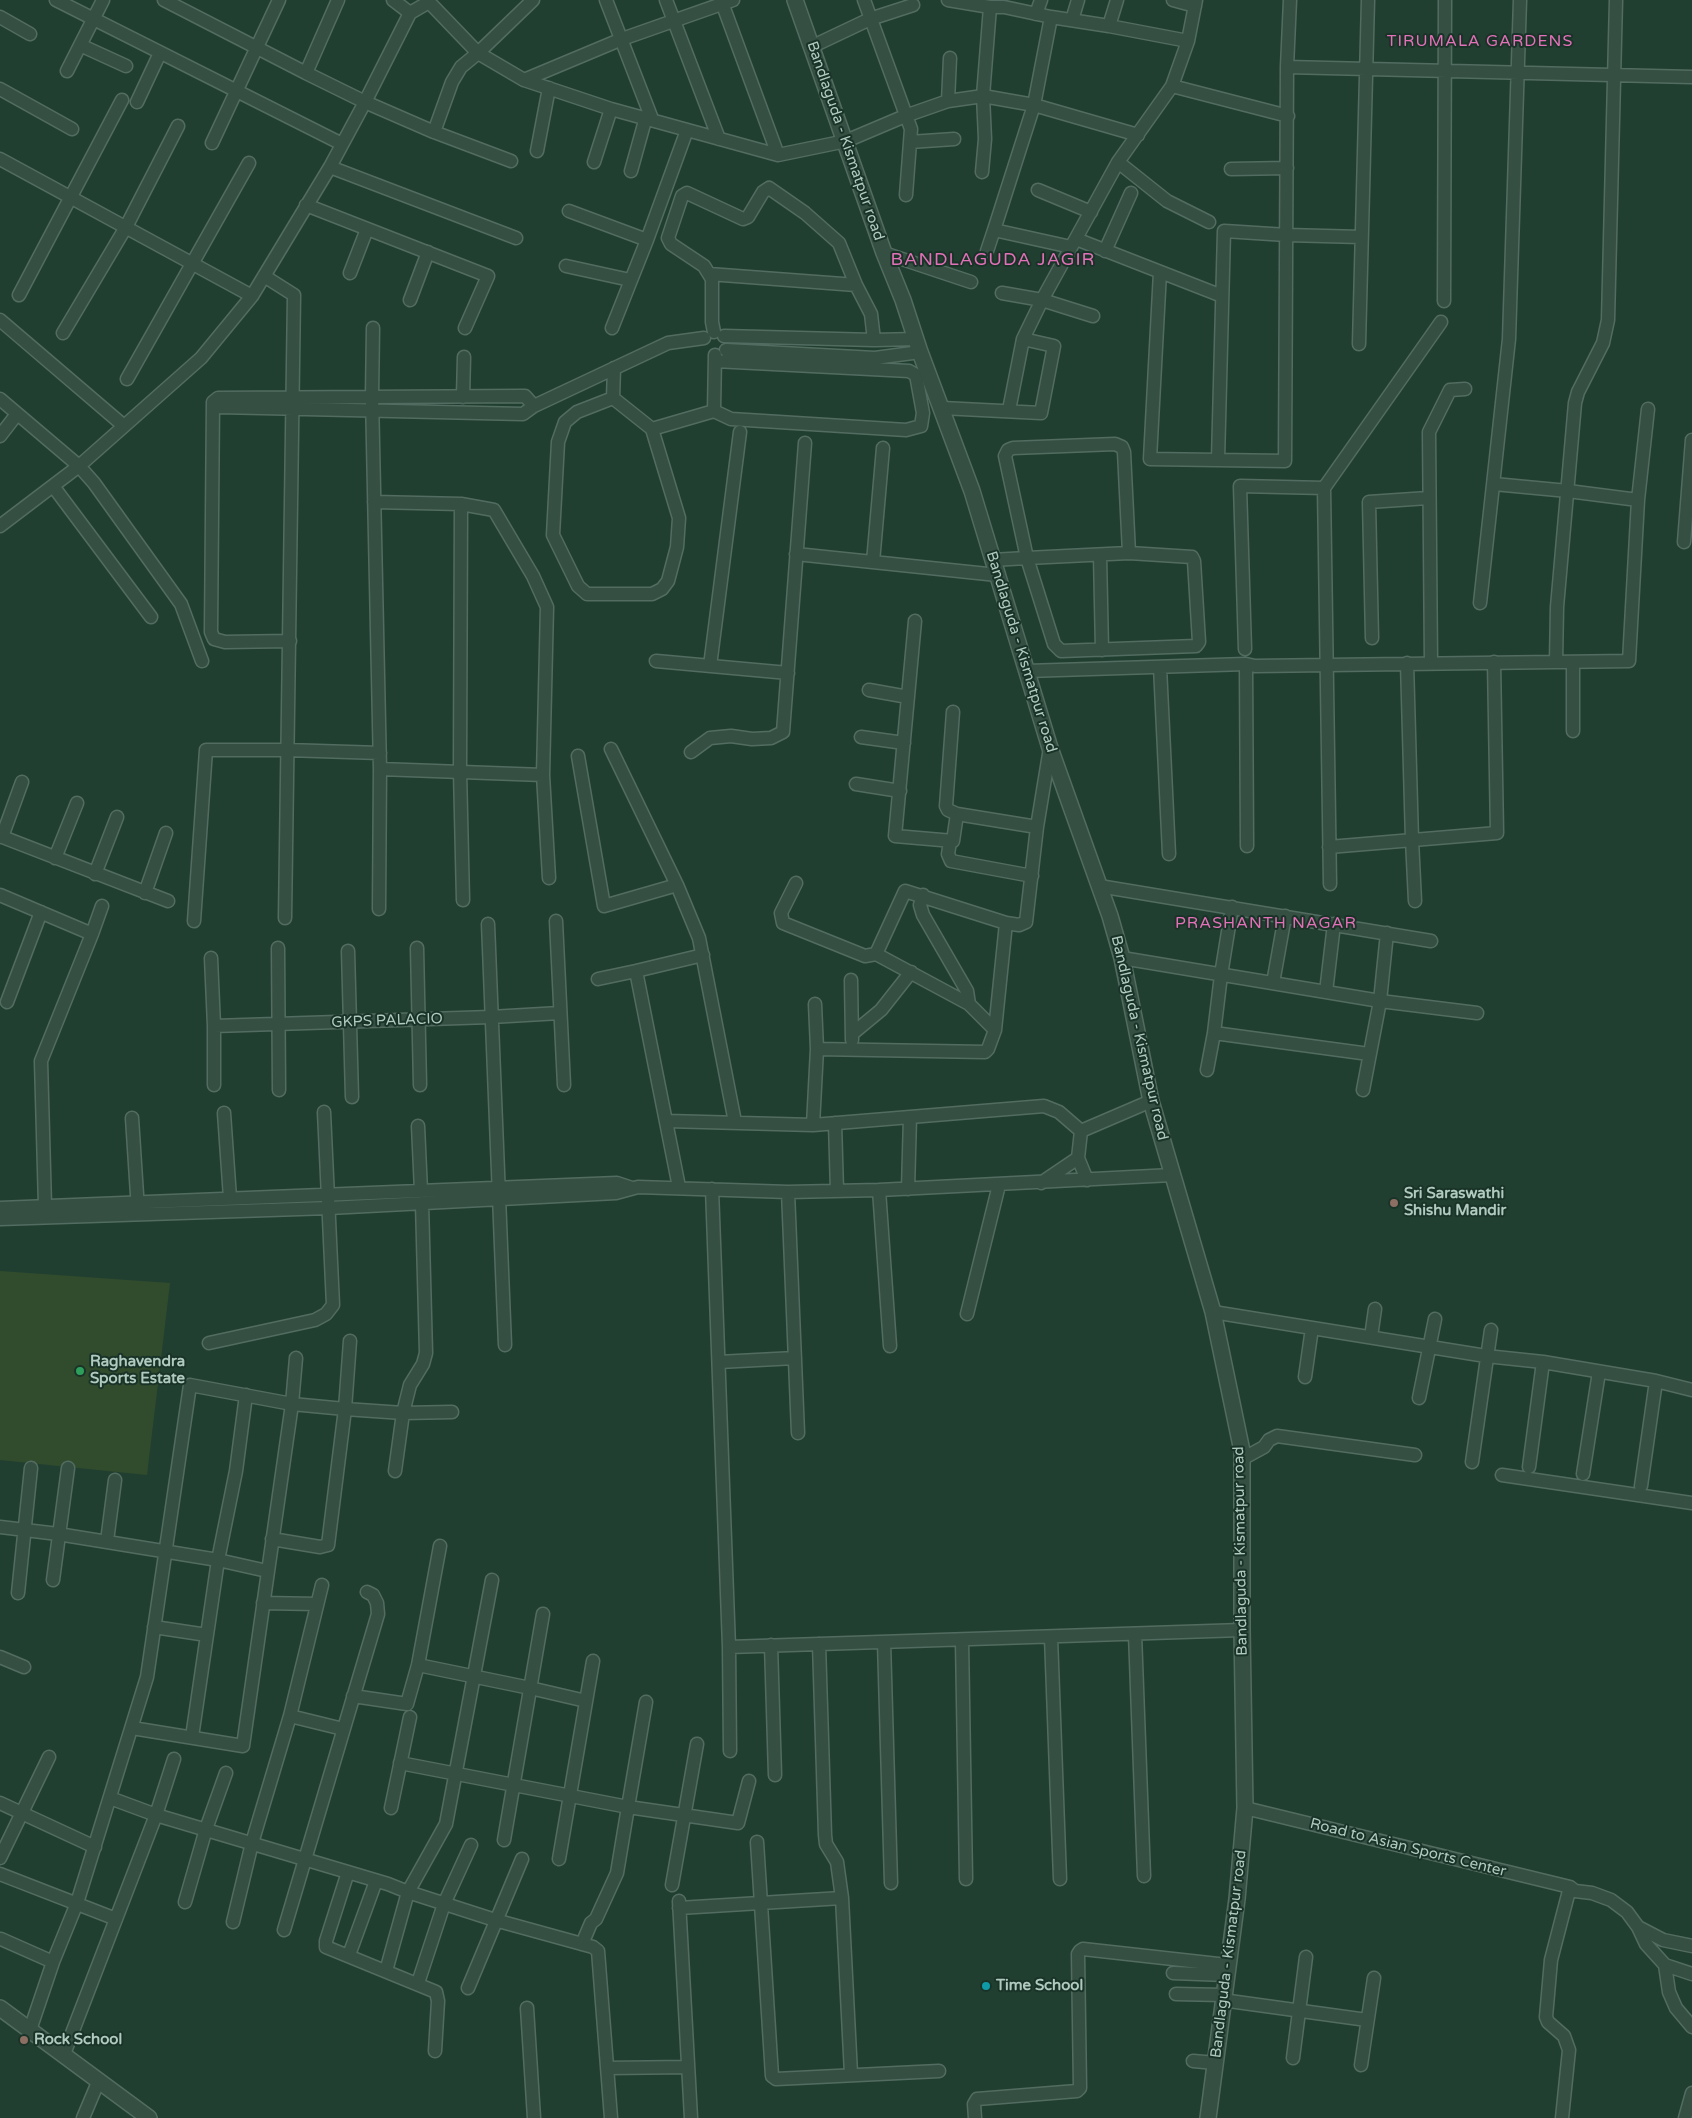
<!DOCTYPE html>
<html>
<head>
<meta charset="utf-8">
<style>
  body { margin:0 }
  canvas { display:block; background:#213f30 }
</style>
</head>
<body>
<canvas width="1692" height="2118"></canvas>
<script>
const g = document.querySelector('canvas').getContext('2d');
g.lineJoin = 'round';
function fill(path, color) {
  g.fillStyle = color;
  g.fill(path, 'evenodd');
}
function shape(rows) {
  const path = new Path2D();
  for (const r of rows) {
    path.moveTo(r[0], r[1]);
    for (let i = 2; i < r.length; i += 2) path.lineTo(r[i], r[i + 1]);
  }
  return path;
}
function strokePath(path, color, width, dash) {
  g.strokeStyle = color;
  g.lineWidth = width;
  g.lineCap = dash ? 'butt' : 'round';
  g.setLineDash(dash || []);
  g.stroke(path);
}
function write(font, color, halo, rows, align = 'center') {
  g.font = font + ' "Varela Round",sans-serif';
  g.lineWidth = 4;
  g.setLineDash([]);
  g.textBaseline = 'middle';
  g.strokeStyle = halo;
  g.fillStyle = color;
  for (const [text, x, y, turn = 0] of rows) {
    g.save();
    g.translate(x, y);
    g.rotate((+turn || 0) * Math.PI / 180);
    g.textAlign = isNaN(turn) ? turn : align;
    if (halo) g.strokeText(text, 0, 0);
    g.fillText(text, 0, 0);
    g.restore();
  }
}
fill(shape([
  [0,1271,170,1283,147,1475,0,1460]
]), '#314b2d');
const minor = shape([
  [56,0,342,144],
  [164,0,306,73],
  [338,0,306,73,365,102,434,132,511,161],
  [393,0,410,13,429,2,478,53,524,80,611,109,778,155,846,141,905,116,948,101,983,96,1034,105,1138,135],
  [606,0,652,119],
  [666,0,719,139],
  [721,0,778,155],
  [864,0,911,129,906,195],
  [948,0,990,7,1004,7,1051,17,1109,26,1188,41],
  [1173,0,1195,6],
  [1036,14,1041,0],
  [0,17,30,34],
  [1072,20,1078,0],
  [1109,26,1117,0],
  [80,45,126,66],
  [813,46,870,19,913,5],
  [1287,67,1692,77],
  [67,71,103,0],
  [524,80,622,39,733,0],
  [1172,86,1288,116],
  [0,89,72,129],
  [948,101,950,58],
  [137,102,160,53],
  [434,132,452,82,461,67,478,53,533,0],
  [910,142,954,139],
  [212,143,279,0],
  [537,151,549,88],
  [0,159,252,296],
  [594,162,611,109],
  [1118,162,1167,201,1209,222],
  [330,167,516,238],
  [1231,169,1287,168],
  [631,171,646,117],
  [982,172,985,139,983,96,990,7],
  [1038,190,1091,212],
  [306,205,488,276,465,328],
  [569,211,647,240],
  [994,230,1034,105,1051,17],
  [1076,239,1222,296],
  [987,251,994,230,1071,247],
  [1105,251,1131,193],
  [884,253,971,282],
  [566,266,630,280],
  [1160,272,1150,459,1285,461,1287,67,1290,0],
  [350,273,367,229],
  [709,274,856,285],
  [264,276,294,295,285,918],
  [1002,293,1042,300,1093,316],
  [19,295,122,100],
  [410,300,428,252],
  [1444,301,1445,0],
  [0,320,124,426],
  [373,328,372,397,380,769,379,909],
  [612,328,647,240,687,130],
  [714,332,712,322,712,279,704,266,671,244,668,238,682,196,687,193,743,219,748,217,763,192,769,188,805,213,839,243,856,285,871,314,874,340],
  [63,333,126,227,178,126],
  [724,336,874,340,916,339],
  [1359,344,1368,0],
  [726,350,875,358,920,352],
  [715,355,714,411,731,419,906,430,921,426,923,413,916,375,909,371,715,361],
  [614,368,613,398,577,412,565,422,558,442,553,535,578,586,587,594,652,594,662,589,668,581,677,547,679,518,652,429,714,411],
  [127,379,249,163],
  [463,397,464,357],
  [613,398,652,429],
  [0,399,79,466,94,483,181,604,202,661],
  [213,402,211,632,214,639,225,642,290,641],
  [534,406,525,396,218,398,213,402,219,407,523,414,534,406,668,343,704,338],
  [942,408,1041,413,1054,346,1023,339],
  [1009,410,1023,339,1042,300,1118,162,1172,86,1188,41,1196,0],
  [0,436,17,414],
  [1218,460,1224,231,1287,235,1361,237],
  [53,486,151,617],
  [1638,500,1648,409],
  [374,502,461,504,460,771,463,900],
  [461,504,494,510,533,576,547,607,543,775,549,878],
  [0,526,79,466,201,358,252,296,330,167,365,102,410,13],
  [1684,542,1692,440],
  [796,554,997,575],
  [1100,555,1102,650],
  [992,560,1027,558,1129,553,1124,452,1122,447,1115,444,1013,448,1008,450,1005,456,1027,558,1054,644,1061,651,1196,646,1199,642,1194,561,1192,557,1129,553],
  [873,562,883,448],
  [1480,603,1509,339,1520,0],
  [915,621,895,836,953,841,957,814,1037,827],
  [1372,638,1369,502,1428,498],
  [1245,649,1240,486,1324,488],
  [656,661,788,673],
  [1556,662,1557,607,1575,403,1578,392,1603,343,1608,320,1616,0],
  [1573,662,1573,731],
  [1407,663,1412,840,1415,901],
  [1431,663,1429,432,1450,390,1465,389],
  [1246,664,1247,846],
  [710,666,740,432],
  [1160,667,1169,854],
  [1027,671,1246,664,1255,666,1629,661,1638,500,1568,491,1494,484],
  [869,690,908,697],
  [953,712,946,806,948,810,957,814],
  [861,737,904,743],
  [611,749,677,885,699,938,735,1122],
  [691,752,710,738,731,736,752,739,771,738,783,732,805,443],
  [578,756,604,906,677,885],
  [380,769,543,775],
  [856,784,900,791],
  [0,836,168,901],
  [2,837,22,782],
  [950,842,948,854,951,861,1032,876],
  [1329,847,1497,833,1494,662],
  [55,858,77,803],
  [95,874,117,817],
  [796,883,781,913,783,923,865,956,876,954,969,1004,995,1030],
  [1330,884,1324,488,1441,322],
  [1099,886,1431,941],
  [145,893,166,833],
  [0,895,92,934,41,1061,45,1206],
  [923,895,920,905,923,915,967,991,969,1004],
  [194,921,206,750,287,750,380,753],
  [556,921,564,1085],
  [488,924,505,1345],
  [92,934,102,906],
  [278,948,279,1090],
  [417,948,420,1085],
  [348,951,352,1097],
  [876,954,905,891,1006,923,1019,925,1026,922,1037,827,1050,748],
  [211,958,214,1026,214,1085],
  [1122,958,1380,1001,1477,1013],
  [598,979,636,971],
  [851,980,852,1040],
  [1273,983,1285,916],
  [1326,992,1334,924],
  [7,1002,41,912],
  [214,1026,491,1017,560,1013],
  [1214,1033,1369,1054],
  [852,1034,881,1010,911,972],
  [817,1049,985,1052,988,1049,995,1030,1006,923],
  [1207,1070,1214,1033,1221,975,1232,907],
  [1363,1090,1380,1001,1387,933],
  [224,1113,230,1198],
  [132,1118,138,1210],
  [667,1121,813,1125,1044,1106,1059,1112,1081,1131,1151,1101],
  [835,1123,837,1191],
  [813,1125,817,1049,815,1004],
  [418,1126,421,1191],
  [1078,1158,1081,1131],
  [1041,1183,1078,1158,1087,1180],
  [679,1187,636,971,703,955],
  [712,1189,729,1647,730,1751],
  [908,1189,910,1117],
  [879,1190,890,1346],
  [788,1192,798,1433],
  [0,1208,617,1183,632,1188],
  [0,1219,329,1208,616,1193,638,1187,788,1192,879,1190,1172,1175],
  [1213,1312,1486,1356,1543,1362,1656,1381,1692,1390],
  [967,1314,999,1185],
  [1371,1337,1375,1309],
  [209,1343,315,1320,326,1314,333,1305,324,1112],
  [719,1362,795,1358],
  [1305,1377,1312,1328],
  [1419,1398,1435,1319],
  [1242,1459,1264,1447,1269,1440,1277,1436,1415,1455],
  [1472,1462,1491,1330],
  [1529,1467,1543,1362],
  [395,1471,403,1413,410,1385,423,1364,426,1353,422,1203],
  [1583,1474,1599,1372],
  [1502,1475,1692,1503],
  [1641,1486,1656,1381],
  [0,1527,58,1534,218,1560,267,1571],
  [272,1539,320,1547,328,1545,345,1409,350,1341],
  [107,1541,115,1480],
  [53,1580,68,1468],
  [492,1580,446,1824,408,1892,495,1920,593,1947,598,1951,611,2118],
  [18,1593,31,1468],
  [263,1603,317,1604],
  [154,1627,207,1635],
  [1135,1634,1144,1876],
  [1051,1637,1060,1879],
  [962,1640,966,1879],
  [884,1642,891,1883],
  [819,1644,825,1835,826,1844,837,1862,842,1898],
  [771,1645,775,1775],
  [729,1647,1242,1630],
  [0,1657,24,1667],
  [418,1665,530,1688,586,1701],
  [353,1696,407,1704,418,1665,440,1546],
  [646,1702,628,1807,738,1823,749,1781],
  [290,1716,343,1729],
  [132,1728,243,1746,292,1404,296,1358],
  [192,1737,218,1560,236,1471,246,1395],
  [400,1763,628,1807,617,1873,596,1919,591,1923,582,1944],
  [110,1798,156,1815,174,1759],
  [0,1803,95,1847],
  [391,1808,410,1717],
  [1245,1808,1570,1887,1575,1891,1592,1893,1611,1900,1627,1912,1638,1927,1663,1940,1692,1946],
  [504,1840,543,1614],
  [757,1842,772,2076,776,2079,939,2071],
  [0,1858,49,1757],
  [559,1859,593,1661],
  [348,1872,326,1941,326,1947,436,1992,438,2001,435,2051],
  [0,1874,116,1919],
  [672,1885,697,1744],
  [679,1901,691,2118],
  [185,1902,206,1829,226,1773],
  [679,1908,842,1898,851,2074],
  [233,1922,252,1843,290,1716,322,1585],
  [1638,1927,1646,1944,1665,1965,1669,1992,1676,2008,1692,2027],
  [284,1930,378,1614,377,1603,373,1595,367,1592],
  [1,1939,53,1962],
  [349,1955,376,1881],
  [1665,1965,1692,1974],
  [1173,1973,1226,1975],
  [418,1983,444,1904,471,1845],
  [468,1988,522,1859],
  [1176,1994,1223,1995],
  [1222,2000,1367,2020],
  [527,2008,534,2118],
  [30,2030,53,1962,77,1903,147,1677,190,1385,292,1404,345,1409,403,1413,452,1412],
  [64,2054,156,1815,388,1884,408,1892,386,1971],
  [1293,2058,1306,1957],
  [1193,2061,1216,2063],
  [1361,2065,1374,1978],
  [608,2068,688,2067],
  [83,2118,99,2080],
  [975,2118,974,2104,977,2099,1077,2091,1080,2088,1078,1954,1080,1951,1083,1949,1227,1965],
  [1562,2118,1569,2050,1564,2036,1548,2022,1546,2017,1551,1960,1570,1887],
  [1685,2118,1692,2093]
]);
const tertiary = shape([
  [795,0,884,253,903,300,920,352,972,491,1050,748,1110,916,1122,958,1151,1101,1213,1312,1242,1451,1242,1630,1245,1808,1237,1899,1208,2118],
  [0,2008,149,2118]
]);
strokePath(minor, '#536c61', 15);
strokePath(tertiary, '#536c61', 18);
strokePath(minor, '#354f43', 12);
strokePath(tertiary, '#354f43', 15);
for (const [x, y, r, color] of [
  [1394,1203,5,"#8d6e63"],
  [80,1371,5,"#2e9e5b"],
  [986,1986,5,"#0f9aa8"],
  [24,2040,5,"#8d6e63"]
]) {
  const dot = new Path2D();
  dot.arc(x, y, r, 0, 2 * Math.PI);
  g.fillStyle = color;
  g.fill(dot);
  strokePath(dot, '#1a3328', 2);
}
write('15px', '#b1cabf', '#1a3328', [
  ["Bandlaguda - Kismatpur road",845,141,71],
  ["Bandlaguda - Kismatpur road",1021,652,73],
  ["GKPS PALACIO",387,1021,-2],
  ["Bandlaguda - Kismatpur road",1139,1038,77],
  ["Bandlaguda - Kismatpur road",1241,1551,-91],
  ["Road to Asian Sports Center",1408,1848,14],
  ["Bandlaguda - Kismatpur road",1229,1954,-83]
]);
write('bold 15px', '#b1cabf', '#1a3328', [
  ["Sri Saraswathi",1404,1194],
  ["Shishu Mandir",1404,1211],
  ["Raghavendra",90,1362],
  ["Sports Estate",90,1379],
  ["Time School",996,1986],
  ["Rock School",34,2040]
], 'left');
g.letterSpacing = '1px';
write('16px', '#e371b8', '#1a3328', [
  ["TIRUMALA GARDENS",1480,42],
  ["PRASHANTH NAGAR",1266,924]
]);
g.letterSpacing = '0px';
g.letterSpacing = '1px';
write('18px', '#e371b8', '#1a3328', [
  ["BANDLAGUDA JAGIR",993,260]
]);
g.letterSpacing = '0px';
</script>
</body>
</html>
